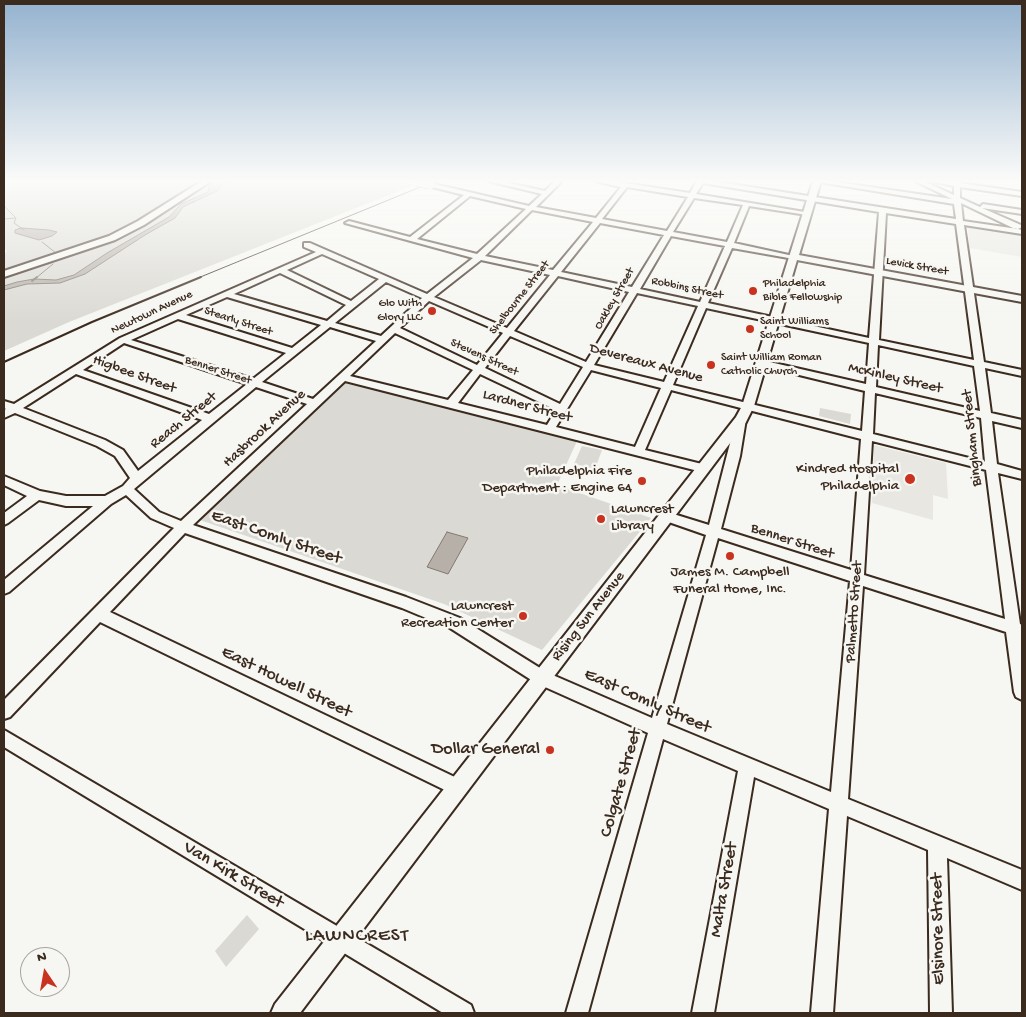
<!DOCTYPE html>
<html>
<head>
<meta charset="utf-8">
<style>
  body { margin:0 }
  #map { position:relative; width:1026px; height:1017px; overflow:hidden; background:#f6f6f2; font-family:"Gochi Hand",sans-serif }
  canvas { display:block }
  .frame { position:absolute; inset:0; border:5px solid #3b2a1e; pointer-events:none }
  .north { position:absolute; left:20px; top:947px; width:50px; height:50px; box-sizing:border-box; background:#f6f6f2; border:1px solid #aba49d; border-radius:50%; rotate:348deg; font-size:14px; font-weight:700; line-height:20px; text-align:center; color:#3b2a1e }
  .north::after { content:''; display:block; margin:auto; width:18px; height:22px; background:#c8321e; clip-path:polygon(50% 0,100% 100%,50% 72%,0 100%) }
</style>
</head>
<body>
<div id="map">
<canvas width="1026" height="1017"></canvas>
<div class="frame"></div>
<div class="north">N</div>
</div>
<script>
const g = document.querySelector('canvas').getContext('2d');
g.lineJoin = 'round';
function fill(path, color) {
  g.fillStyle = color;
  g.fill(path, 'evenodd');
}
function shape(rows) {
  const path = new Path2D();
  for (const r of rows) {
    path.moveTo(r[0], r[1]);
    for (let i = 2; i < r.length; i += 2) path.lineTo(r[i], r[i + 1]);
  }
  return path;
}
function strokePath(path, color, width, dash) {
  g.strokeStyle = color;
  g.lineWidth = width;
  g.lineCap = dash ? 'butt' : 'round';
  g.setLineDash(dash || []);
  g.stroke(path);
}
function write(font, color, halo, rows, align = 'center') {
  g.font = font + ' "Gochi Hand",sans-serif';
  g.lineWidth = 5;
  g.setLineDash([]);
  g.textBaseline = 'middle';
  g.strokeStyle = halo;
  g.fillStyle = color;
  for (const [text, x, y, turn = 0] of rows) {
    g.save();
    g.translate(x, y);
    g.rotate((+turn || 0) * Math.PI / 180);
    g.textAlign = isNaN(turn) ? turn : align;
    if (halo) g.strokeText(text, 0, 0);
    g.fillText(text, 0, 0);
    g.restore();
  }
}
fill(shape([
  [968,225,1022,234,1022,257,969,248],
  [874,445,946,463,948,499,933,495,933,520,872,503]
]), '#e8e7e2');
fill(shape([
  [4,181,396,181,414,185,69,322,4,351,4,254,7,251,4,249],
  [345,379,574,439,577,441,557,485,651,518,542,650,444,604,197,519],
  [820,408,851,414,850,424,819,416],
  [582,446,602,450,595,469,574,464],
  [247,915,259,929,226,967,215,951]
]), '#dad9d3');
const water = shape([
  [217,181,226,181,217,191,183,207,175,218,145,235,85,274,60,283,27,284,4,290,4,286,17,282,34,279,56,280,74,275,107,253,169,217,181,204,208,192,209,186,217,181],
  [21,228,49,230,57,232,52,236,39,240,15,233,15,230,21,228],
  [447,532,468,538,448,574,427,567,447,532]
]);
fill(water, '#b6b0a9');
strokePath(water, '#857a71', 1);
strokePath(shape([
  [4,206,15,217],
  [4,219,16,218,14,223,24,230],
  [42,242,56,253],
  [36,278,53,264]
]), '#857a71', 1);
strokePath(shape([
  [32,281,37,277]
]), '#857a71', 2);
const minor = shape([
  [488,181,500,181,545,191,555,181,562,181,536,207,596,218,621,187,595,181,611,181,690,193,697,181,712,181,956,219,954,204,813,181,829,181,952,199,915,181,923,181,954,195,954,186,931,181,960,181,960,183,1022,192,1022,196,960,187,960,198,980,207,983,204,1022,210,1022,214,982,208,1021,225,1022,227,1018,229,1022,230,1022,234,964,225,984,362,1022,370,1022,376,985,368,991,413,1022,420,1022,428,992,421,997,464,1022,471,1022,479,998,473,1020,624,1022,625,1022,700,1016,697,1014,692,1006,632,863,586,848,799,1022,870,1022,890,947,858,952,1013,930,1013,928,850,847,816,833,1013,811,1013,829,809,754,777,714,1013,692,1013,738,771,663,739,588,1013,566,1013,648,733,536,683,450,628,402,608,185,533,110,612,463,781,466,787,463,793,457,796,451,793,100,622,10,717,4,719,4,700,174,528,151,518,126,495,111,504,9,592,4,594,4,580,93,506,66,506,39,500,8,523,4,525,4,513,27,496,4,485,4,476,40,491,66,496,105,496,123,486,130,478,115,456,97,446,15,413,4,418,4,410,6,409,4,408,4,401,14,404,120,338,316,252,304,247,304,243,310,243,427,294,473,258,345,223,349,221,410,237,464,195,428,186,428,184,430,183,529,206,542,194,488,181],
  [703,183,879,212,869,338,708,303,732,248,794,259,798,257,734,243,749,206,807,215,811,213,696,194,703,183],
  [627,187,688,197,667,231,602,219,627,187],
  [470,196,526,209,477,254,417,239,470,196],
  [694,198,743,205,727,242,673,232,694,198],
  [961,203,1015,229,1018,229,963,221,961,203],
  [532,210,593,222,553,270,485,256,532,210],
  [886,213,956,224,974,360,879,340,886,213],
  [600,223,664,235,632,287,561,272,600,223],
  [671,236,725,246,700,302,640,289,671,236],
  [322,254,379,279,351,301,287,270,322,254],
  [481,260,550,275,507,328,434,297,481,260],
  [280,273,346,305,327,321,234,294,280,273],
  [558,276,629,292,586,362,514,331,558,276],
  [386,282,422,298,381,336,335,323,386,282],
  [637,293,698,306,664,382,594,365,637,293],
  [227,297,321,325,292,348,186,315,227,297],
  [429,301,503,333,477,365,400,328,429,301],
  [706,308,869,343,866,384,761,360,756,363,758,365,865,391,862,431,673,385,706,308],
  [178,319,286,353,253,379,131,340,178,319],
  [330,327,376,341,313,399,262,382,330,327],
  [395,333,473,370,448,400,350,376,395,333],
  [510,336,583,367,560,404,485,368,510,336],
  [124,343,247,384,209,414,83,370,124,343],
  [878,345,974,366,980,411,876,387,878,345],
  [591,370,661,388,635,447,556,427,591,370],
  [76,374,202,420,138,471,123,450,105,440,23,408,76,374],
  [480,374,556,410,547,425,458,403,480,374],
  [345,381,702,472,708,468,706,465,645,450,671,390,861,439,851,570,721,529,740,456,746,419,741,415,737,416,709,525,667,512,663,514,661,517,663,520,706,535,652,718,548,673,460,618,406,597,193,525,345,381],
  [256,387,307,404,181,521,159,512,134,489,256,387],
  [875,393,981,418,985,462,873,434,875,393],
  [872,441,986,470,1005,619,864,575,872,441],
  [718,538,850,581,831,792,667,724,718,538],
  [4,730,471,1005,474,1013,443,1013,4,747,4,730]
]);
const major = shape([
  [202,181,211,181,144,225,115,240,4,277,4,271,109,236,138,221,202,181],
  [813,181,821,181,799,255,1022,296,1022,302,797,260,754,406,746,422,300,1013,271,1013,275,1004,736,417,742,406,813,181]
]);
strokePath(minor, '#3b2a1e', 4);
strokePath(major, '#3b2a1e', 4);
fill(minor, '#f6f6f2');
fill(major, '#f6f6f2');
strokePath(shape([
  [198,278,435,181]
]), '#3b2a1e', 1);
strokePath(shape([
  [4,362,92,322,201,277]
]), '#3b2a1e', 2);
const minorBridge = shape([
  [417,182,430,185]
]);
strokePath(minorBridge, '#3b2a1e', 9, []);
strokePath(minorBridge, '#f6f6f2', 8);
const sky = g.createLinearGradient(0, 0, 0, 323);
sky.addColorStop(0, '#94b2cf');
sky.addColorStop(0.56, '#fbfbf9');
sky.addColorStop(1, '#fbfbf900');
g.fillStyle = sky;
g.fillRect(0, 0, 1026, 323);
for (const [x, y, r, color] of [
  [753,291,5,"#c8321e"],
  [432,311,5,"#c8321e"],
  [750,329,5,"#c8321e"],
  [711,365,5,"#c8321e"],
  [910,479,6,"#c8321e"],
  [642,481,5,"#c8321e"],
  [601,519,5,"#c8321e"],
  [730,556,5,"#c8321e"],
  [523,616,5,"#c8321e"],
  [550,750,5,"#c8321e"]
]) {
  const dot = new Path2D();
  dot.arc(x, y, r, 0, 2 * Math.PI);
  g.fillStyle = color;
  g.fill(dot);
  strokePath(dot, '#f6f6f2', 2);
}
write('12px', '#3b2a1e', '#f6f6f2', [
  ["Levick Street",917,267,10],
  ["Robbins Street",687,289,12],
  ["Shelbourne Street",520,298,-52],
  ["Oakley Street",615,299,-60],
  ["Newtown Avenue",152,313,-25],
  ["Stearly Street",238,322,18],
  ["Stevens Street",484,358,25],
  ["Benner Street",218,371,18]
]);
write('12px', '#3b2a1e', '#f6f6f2', [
  ["Philadelphia",763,284],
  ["Bible Fellowship",763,298],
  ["Glo With",422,304,"right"],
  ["Glory LLC",422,318,"right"],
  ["Saint Williams",760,322],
  ["School",760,336],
  ["Saint William Roman",721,358],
  ["Catholic Church",721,372]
], 'left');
write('15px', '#3b2a1e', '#f6f6f2', [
  ["Devereaux Avenue",646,364,15],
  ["Higbee Street",134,375,20],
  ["McKinley Street",895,379,13],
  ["Lardner Street",527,407,15],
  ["Reach Street",184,421,-39],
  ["Hasbrook Avenue",265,429,-43],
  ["Bingham Street",973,438,-96],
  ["Benner Street",792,542,18],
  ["Palmetto Street",855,612,-86],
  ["Rising Sun Avenue",589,617,-52]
]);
write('15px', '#3b2a1e', '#f6f6f2', [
  ["Kindred Hospital",899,470],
  ["Philadelphia",899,487],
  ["Philadelphia Fire",632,472],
  ["Department : Engine 64",632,489],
  ["Lawncrest",611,510,"left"],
  ["Library",611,527,"left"],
  ["James M. Campbell",730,573,"center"],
  ["Funeral Home, Inc.",730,590,"center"],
  ["Lawncrest",513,607],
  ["Recreation Center",513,624]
], 'right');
write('18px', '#3b2a1e', '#f6f6f2', [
  ["East Comly Street",276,538,19],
  ["East Howell Street",286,683,26],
  ["East Comly Street",647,702,24],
  ["Colgate Street",622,783,-74],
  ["Van Kirk Street",233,876,31],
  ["Malta Street",725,890,-80],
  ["Elsinore Street",939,929,-91]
]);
write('18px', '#3b2a1e', '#f6f6f2', [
  ["Dollar General",540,750]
], 'right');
g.letterSpacing = '1px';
write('19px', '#3b2a1e', '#f6f6f2', [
  ["LAWNCREST",357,937]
]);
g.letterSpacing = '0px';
</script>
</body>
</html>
